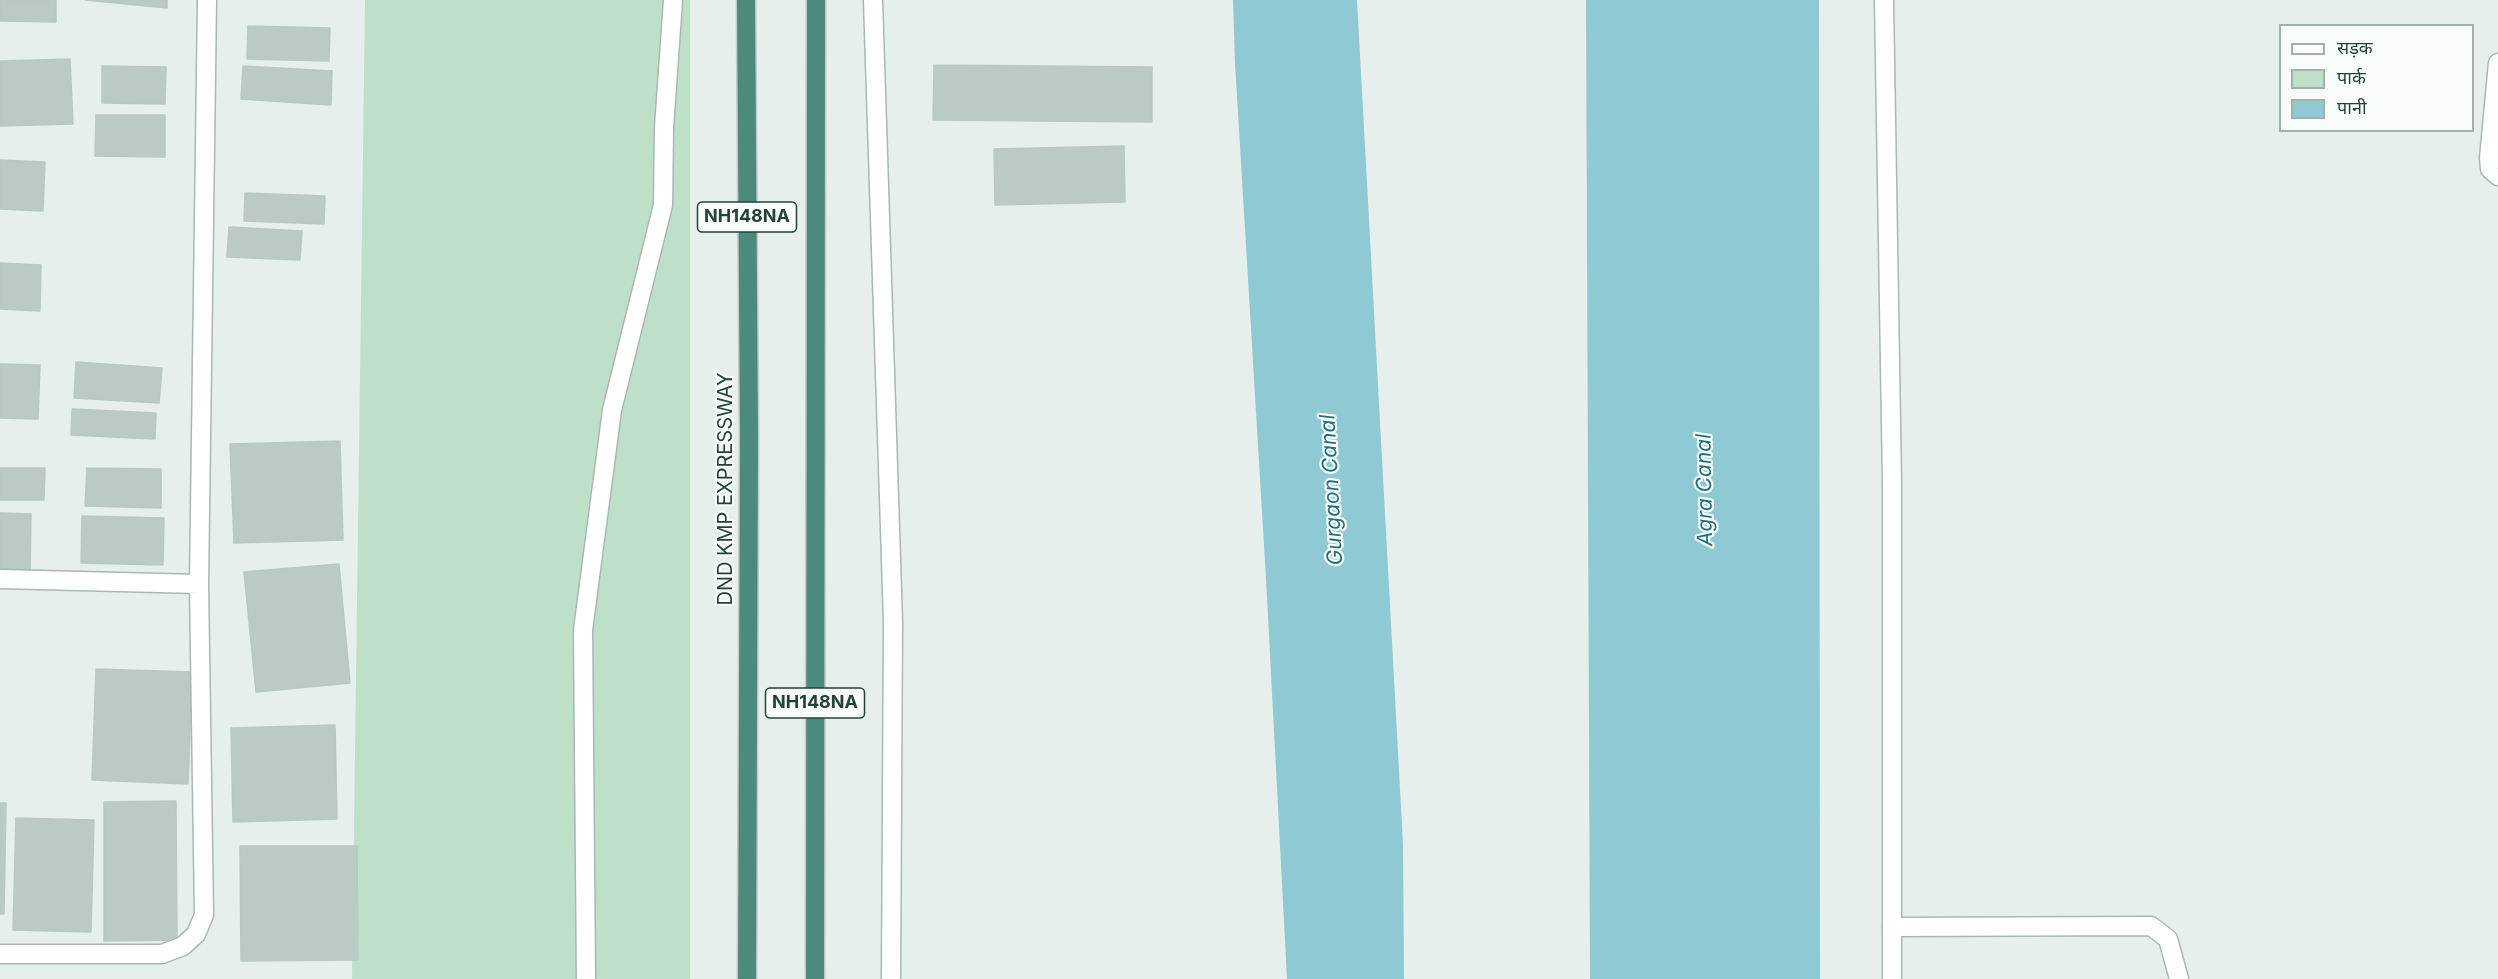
<!DOCTYPE html>
<html>
<head>
<meta charset="utf-8">
<style>
  body { margin:0 }
  #map { position:relative; width:2498px; height:979px; overflow:hidden; background:#e6efeb; font-family:Inter,"Noto Sans Devanagari",sans-serif }
  canvas { display:block }
  .legend { position:absolute; left:2279px; top:24px; width:195px; height:108px; box-sizing:border-box; background:#f7fbf9; border:2px solid #a3b1ad; margin:0; padding:8px 10px; list-style:none; font-size:18px; color:#24423a }
  .legend li { display:flex; align-items:center; gap:12px; height:30px }
  .legend b { width:30px; border:2px solid #a3b1ad }
</style>
</head>
<body>
<div id="map">
<canvas width="2498" height="979"></canvas>
<ul class="legend">
<li><b style="height:8px;background:#fff"></b>सड़क</li>
<li><b style="height:16px;background:#bfe0c8"></b>पार्क</li>
<li><b style="height:16px;background:#8ec9d4"></b>पानी</li>
</ul>
</div>
<script>
const g = document.querySelector('canvas').getContext('2d');
g.lineJoin = 'round';
function fill(path, color) {
  g.fillStyle = color;
  g.fill(path, 'evenodd');
}
function shape(rows) {
  const path = new Path2D();
  for (const r of rows) {
    path.moveTo(r[0], r[1]);
    for (let i = 2; i < r.length; i += 2) path.lineTo(r[i], r[i + 1]);
  }
  return path;
}
function strokePath(path, color, width, dash) {
  g.strokeStyle = color;
  g.lineWidth = width;
  g.lineCap = dash ? 'butt' : 'round';
  g.setLineDash(dash || []);
  g.stroke(path);
}
function write(font, color, halo, rows, align = 'center') {
  g.font = font + ' Inter,sans-serif';
  g.lineWidth = 4.5;
  g.setLineDash([]);
  g.textBaseline = 'middle';
  g.strokeStyle = halo;
  g.fillStyle = color;
  for (const [text, x, y, turn = 0] of rows) {
    g.save();
    g.translate(x, y);
    g.rotate((+turn || 0) * Math.PI / 180);
    g.textAlign = isNaN(turn) ? turn : align;
    if (halo) g.strokeText(text, 0, 0);
    g.fillText(text, 0, 0);
    g.restore();
  }
}
fill(shape([
  [365,0,690,0,690,979,352,979]
]), '#bfe0c8');
fill(shape([
  [1233,0,1357,0,1403,844,1404,979,1287,979,1266,578,1235,63],
  [1586,0,1819,0,1820,979,1590,979]
]), '#8ec9d4');
const building = shape([
  [0,0,56,0,56,22,0,21,0,0],
  [85,0,167,0,167,8,85,0],
  [248,26,330,28,329,61,247,59,248,26],
  [70,59,73,124,0,126,0,61,70,59],
  [934,65,1152,67,1152,122,933,120,934,65],
  [102,66,166,67,165,104,102,103,102,66],
  [243,66,332,71,331,105,241,99,243,66],
  [96,115,165,115,165,157,95,156,96,115],
  [1124,146,1125,202,995,205,994,149,1124,146],
  [0,160,45,162,43,211,0,209,0,160],
  [245,193,325,196,324,224,244,221,245,193],
  [229,227,302,231,300,260,227,257,229,227],
  [0,263,41,265,40,311,0,309,0,263],
  [76,362,162,368,159,403,74,398,76,362],
  [0,364,40,365,38,419,0,418,0,364],
  [72,409,156,413,155,439,71,435,72,409],
  [340,441,343,540,234,543,230,444,340,441],
  [0,468,45,468,44,500,0,500,0,468],
  [87,468,161,469,161,508,85,506,87,468],
  [0,513,31,514,30,570,0,569,0,513],
  [82,516,164,518,163,565,81,563,82,516],
  [339,564,350,683,256,692,244,572,339,564],
  [96,669,192,672,188,784,92,780,96,669],
  [335,725,337,819,233,822,231,728,335,725],
  [176,801,177,940,104,941,104,802,176,801],
  [0,803,6,803,4,914,0,914,0,803],
  [16,818,94,820,91,932,13,930,16,818],
  [240,846,357,846,358,960,241,961,240,846]
]);
fill(building, '#bbcac4');
strokePath(building, '#b8c9c2', 1.5);
const service = shape([
  [2498,63,2489,158,2490,169,2498,176]
]);
const minor = shape([
  [0,579,199,584],
  [1892,927,2151,926,2168,939,2179,979],
  [0,954,162,954,183,946,196,934,204,915,199,584,207,0]
]);
const tertiary = shape([
  [873,0,893,622,891,979],
  [1884,0,1892,483,1892,979],
  [586,979,583,630,612,410,663,205,664,128,673,0]
]);
const trunk = shape([
  [746,0,749,435,747,979],
  [815,979,816,0]
]);
strokePath(service, '#a8b8b2', 21);
strokePath(minor, '#a8b8b2', 21);
strokePath(tertiary, '#a8b8b2', 21);
strokePath(trunk, '#c2cac8', 21);
strokePath(service, '#fff', 18);
strokePath(minor, '#fff', 18);
strokePath(tertiary, '#fff', 18);
strokePath(trunk, '#4c8a7c', 18);
for (const [x, y, w] of [
  [747,217,99],
  [815,703,99]
]) {
  const box = new Path2D();
  box.roundRect(x - w / 2, y - 15, w, 30, 4.5);
  g.fillStyle = '#f7fbf9';
  g.fill(box);
  strokePath(box, '#24423a', 1.5);
}
write('bold 18px', '#24423a', null, [
  ["NH148NA",747,217],
  ["NH148NA",815,703]
]);
write('20px', '#24423a', '#f7fbf9', [
  ["DND KMP EXPRESSWAY",726,489,-90]
]);
write('italic 21px', '#1c6f80', '#f7fbf9', [
  ["Gurgaon Canal",1332,490,-93],
  ["Agra Canal",1705,490,-91]
]);
</script>
</body>
</html>
